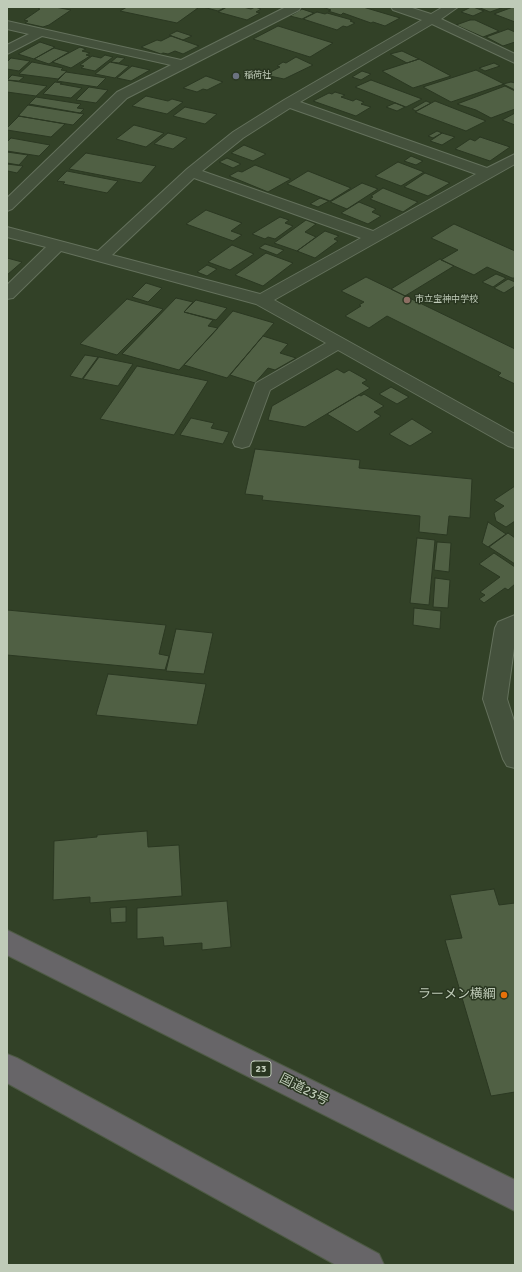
<!DOCTYPE html>
<html>
<head>
<meta charset="utf-8">
<style>
  body { margin:0 }
  #map { position:relative; width:522px; height:1272px; overflow:hidden; background:#324127; font-family:Signika,sans-serif }
  canvas { display:block }
  .frame { position:absolute; inset:0; border:8px solid #bfcbb8; pointer-events:none }
</style>
</head>
<body>
<div id="map">
<canvas width="522" height="1272"></canvas>
<div class="frame"></div>
</div>
<script>
const g = document.querySelector('canvas').getContext('2d');
g.lineJoin = 'round';
function fill(path, color) {
  g.fillStyle = color;
  g.fill(path, 'evenodd');
}
function shape(rows) {
  const path = new Path2D();
  for (const r of rows) {
    path.moveTo(r[0], r[1]);
    for (let i = 2; i < r.length; i += 2) path.lineTo(r[i], r[i + 1]);
  }
  return path;
}
function strokePath(path, color, width, dash) {
  g.strokeStyle = color;
  g.lineWidth = width;
  g.lineCap = dash ? 'butt' : 'round';
  g.setLineDash(dash || []);
  g.stroke(path);
}
function write(font, color, halo, rows, align = 'center') {
  g.font = font + ' Signika,"Noto Sans JP",sans-serif';
  g.lineWidth = 3;
  g.setLineDash([]);
  g.textBaseline = 'middle';
  g.strokeStyle = halo;
  g.fillStyle = color;
  for (const [text, x, y, turn = 0] of rows) {
    g.save();
    g.translate(x, y);
    g.rotate((+turn || 0) * Math.PI / 180);
    g.textAlign = isNaN(turn) ? turn : align;
    if (halo) g.strokeText(text, 0, 0);
    g.fillText(text, 0, 0);
    g.restore();
  }
}
const building = shape([
  [41,7,55,7,71,10,49,25,43,27,25,23,28,21,24,20,40,9,38,9,41,7],
  [127,7,192,7,198,8,177,23,120,11,127,7],
  [203,7,226,7,218,11,203,7],
  [227,7,243,7,251,9,255,7,261,9,256,12,260,13,247,20,218,12,227,7],
  [322,7,363,7,400,18,385,26,373,22,371,23,343,13,341,15,328,11,331,10,322,7],
  [471,7,473,7,484,11,473,16,461,12,471,7],
  [478,7,504,7,490,12,478,7],
  [515,7,515,22,494,14,513,7,515,7],
  [302,9,314,13,302,19,290,16,302,9],
  [317,12,325,14,327,13,352,20,350,21,355,23,347,27,343,26,337,30,303,19,317,12],
  [470,20,475,20,499,31,483,37,456,25,470,20],
  [278,26,333,43,310,57,253,39,278,26],
  [508,29,515,32,515,42,503,46,486,37,508,29],
  [177,31,192,36,183,40,169,35,177,31],
  [171,36,199,46,183,54,175,51,168,54,163,53,161,54,141,47,157,40,161,41,171,36],
  [40,42,55,47,34,59,18,54,40,42],
  [80,47,86,49,82,51,90,53,86,55,90,56,71,68,52,62,80,47],
  [54,48,69,52,49,64,34,59,54,48],
  [402,51,419,59,407,63,390,54,402,51],
  [105,55,113,57,95,71,81,68,84,66,80,65,92,56,101,58,105,55],
  [117,57,125,58,119,63,111,62,117,57],
  [296,57,313,65,284,79,265,75,280,67,277,66,283,62,286,63,296,57],
  [11,58,30,61,19,71,7,69,7,62,11,58],
  [419,59,451,76,413,88,382,71,419,59],
  [32,62,63,68,61,70,67,71,58,79,19,74,32,62],
  [110,62,129,66,115,78,95,74,110,62],
  [494,63,500,66,485,71,479,68,494,63],
  [132,66,150,70,131,81,117,78,132,66],
  [476,70,504,84,451,102,423,87,476,70],
  [362,71,371,74,361,80,352,77,362,71],
  [66,72,106,78,97,87,57,81,66,72],
  [12,75,24,77,19,81,7,80,12,75],
  [206,76,223,82,207,90,203,89,197,92,183,88,206,76],
  [7,80,47,86,36,96,7,92,7,80],
  [371,80,422,99,406,107,355,87,371,80],
  [55,82,62,83,60,84,82,88,71,98,43,94,55,82],
  [511,82,515,83,515,90,503,84,511,82],
  [505,86,515,91,515,109,491,118,476,110,457,104,505,86],
  [89,87,108,90,96,103,76,100,89,87],
  [335,92,345,95,341,97,353,101,356,99,364,102,361,104,371,107,356,116,313,101,329,93,332,94,335,92],
  [146,96,168,101,172,99,183,102,167,114,132,106,146,96],
  [36,97,81,104,77,108,84,109,80,113,29,104,36,97],
  [426,101,431,103,416,111,412,109,426,101],
  [435,101,486,121,466,131,415,112,435,101],
  [395,103,405,107,397,111,386,107,395,103],
  [28,105,84,114,73,125,18,116,28,105],
  [185,107,217,114,205,124,173,116,185,107],
  [515,113,515,125,502,120,515,113],
  [19,116,65,124,51,137,7,130,7,128,19,116],
  [134,125,164,133,146,147,116,139,134,125],
  [437,131,442,133,433,138,428,136,437,131],
  [168,133,187,138,173,149,154,144,168,133],
  [442,133,455,137,442,145,430,141,442,133],
  [480,137,510,147,490,161,455,149,470,139,475,141,480,137],
  [11,138,50,145,39,156,7,151,7,142,11,138],
  [244,145,266,154,253,161,231,153,244,145],
  [7,152,28,155,19,165,7,163,7,152],
  [86,153,156,166,141,183,69,169,86,153],
  [411,156,423,161,416,165,404,161,411,156],
  [227,158,241,164,233,168,219,162,227,158],
  [398,162,424,172,401,186,375,176,398,162],
  [7,164,23,166,17,173,8,171,7,173,7,164],
  [255,165,291,179,268,192,229,176,238,171,242,172,255,165],
  [67,171,118,181,107,193,63,184,65,182,57,181,67,171],
  [308,171,351,188,330,201,287,184,308,171],
  [425,173,450,183,428,196,404,187,425,173],
  [362,183,378,189,347,209,330,202,362,183],
  [383,188,418,202,403,212,370,199,373,197,371,196,383,188],
  [320,198,329,201,318,207,310,204,320,198],
  [359,202,376,209,372,212,381,216,368,224,341,213,359,202],
  [206,210,242,223,231,231,242,235,233,241,186,224,206,210],
  [280,217,289,220,285,223,293,226,275,239,268,237,265,239,252,234,280,217],
  [306,220,316,224,305,232,316,237,297,251,274,243,306,220],
  [454,224,515,251,515,278,512,278,487,267,474,275,441,260,458,250,431,238,454,224],
  [325,231,339,236,334,239,338,241,315,258,297,251,325,231],
  [265,244,284,250,277,255,259,248,265,244],
  [232,245,254,254,230,270,208,262,232,245],
  [266,253,293,263,263,286,235,275,266,253],
  [7,258,22,262,7,275,7,258],
  [440,259,454,266,405,296,391,289,440,259],
  [207,265,217,269,207,276,197,272,207,265],
  [496,274,506,278,493,287,482,282,496,274],
  [366,277,515,349,515,384,498,376,501,373,387,316,369,328,345,316,361,306,359,305,364,302,341,291,366,277],
  [508,279,515,282,515,286,504,293,494,288,508,279],
  [146,283,162,288,148,302,132,297,146,283],
  [176,298,193,302,184,312,213,320,208,326,218,328,179,370,122,354,176,298],
  [127,299,163,309,117,355,80,344,127,299],
  [196,300,227,308,216,320,184,312,196,300],
  [233,311,274,323,227,378,184,365,233,311],
  [263,336,288,344,280,353,296,358,275,370,268,368,255,383,230,375,263,336],
  [85,355,98,357,82,379,70,376,85,355],
  [99,357,133,364,118,386,83,379,99,357],
  [137,366,208,381,174,435,100,419,137,366],
  [337,369,344,373,349,370,367,380,362,383,370,388,305,427,268,420,272,406,337,369],
  [391,387,409,397,397,404,379,394,391,387],
  [364,394,384,406,374,412,381,416,357,432,327,414,359,395,361,396,364,394],
  [191,418,214,423,211,428,229,432,223,444,180,435,191,418],
  [412,419,433,432,410,446,389,434,412,419],
  [255,449,360,460,359,468,472,479,470,518,449,516,447,535,419,532,420,516,262,500,263,496,245,494,255,449],
  [515,486,515,521,506,527,496,521,494,513,504,506,494,500,515,486],
  [488,522,506,534,488,547,482,543,488,522],
  [508,533,515,538,515,564,489,547,508,533],
  [417,538,435,540,429,605,410,603,417,538],
  [437,542,451,543,449,572,434,570,437,542],
  [494,553,515,567,515,584,508,590,505,588,484,603,479,599,485,595,480,592,500,577,479,564,494,553],
  [435,578,450,580,448,608,433,607,435,578],
  [414,608,441,611,440,629,413,625,414,608],
  [7,610,166,625,159,654,169,656,165,670,7,655,7,610],
  [176,629,213,633,204,674,166,671,176,629],
  [108,674,206,684,197,725,96,715,108,674],
  [147,831,148,847,179,845,182,896,90,903,90,897,53,900,54,841,97,837,97,835,147,831],
  [494,889,499,905,515,903,515,1092,491,1096,445,940,462,938,450,895,494,889],
  [227,901,231,947,202,950,202,943,164,946,163,937,137,939,137,908,227,901],
  [126,907,126,922,111,923,110,908,126,907]
]);
fill(building, '#506044');
strokePath(building, '#2b3822', 1);
const minor = shape([
  [286,7,301,7,299,10,127,98,12,209,7,211,7,198,117,92,171,65,42,36,7,54,7,45,29,34,7,29,7,21,181,60,286,7],
  [391,7,409,7,431,14,443,7,458,7,441,19,515,54,515,63,432,24,300,102,487,168,515,154,515,164,274,300,515,434,515,448,508,446,338,350,270,390,251,442,249,446,242,448,235,446,233,442,256,383,326,343,256,304,61,251,13,298,7,299,7,285,46,247,7,237,7,227,98,251,187,169,233,132,284,100,422,20,393,10,391,7],
  [290,108,476,174,373,231,202,171,243,138,290,108],
  [194,178,361,238,260,294,112,255,194,178],
  [515,615,515,641,507,699,515,724,515,768,507,766,503,759,483,699,495,628,498,622,515,615]
]);
const trunk = shape([
  [7,930,515,1180,515,1211,7,955,7,930],
  [7,1054,17,1058,379,1254,384,1265,336,1265,7,1083,7,1054]
]);
strokePath(minor, '#64715c', 2);
strokePath(trunk, '#4f5b46', 2);
fill(minor, '#44513c');
fill(trunk, '#676568');
for (const [x, y, r, color] of [
  [236,76,4,"#6b7280"],
  [407,300,4,"#8d6e63"],
  [504,995,4,"#e8710a"]
]) {
  const dot = new Path2D();
  dot.arc(x, y, r, 0, 2 * Math.PI);
  g.fillStyle = color;
  g.fill(dot);
  strokePath(dot, '#293620', 1.5);
}
write('9px', '#bfcbb8', '#293620', [
  ["稲荷社",244,76],
  ["市立宝神中学校",415,300]
], 'left');
for (const [x, y, w] of [
  [261,1069,20]
]) {
  const box = new Path2D();
  box.roundRect(x - w / 2, y - 8, w, 16, 3);
  g.fillStyle = '#293620';
  g.fill(box);
  strokePath(box, '#bfcbb8', 1);
}
write('bold 10px', '#bfcbb8', null, [
  ["23",261,1069]
]);
write('13px', '#bfcbb8', '#293620', [
  ["ラーメン横綱",496,995]
], 'right');
write('13px', '#bfcbb8', '#293620', [
  ["国道23号",304,1090,27]
]);
</script>
</body>
</html>
